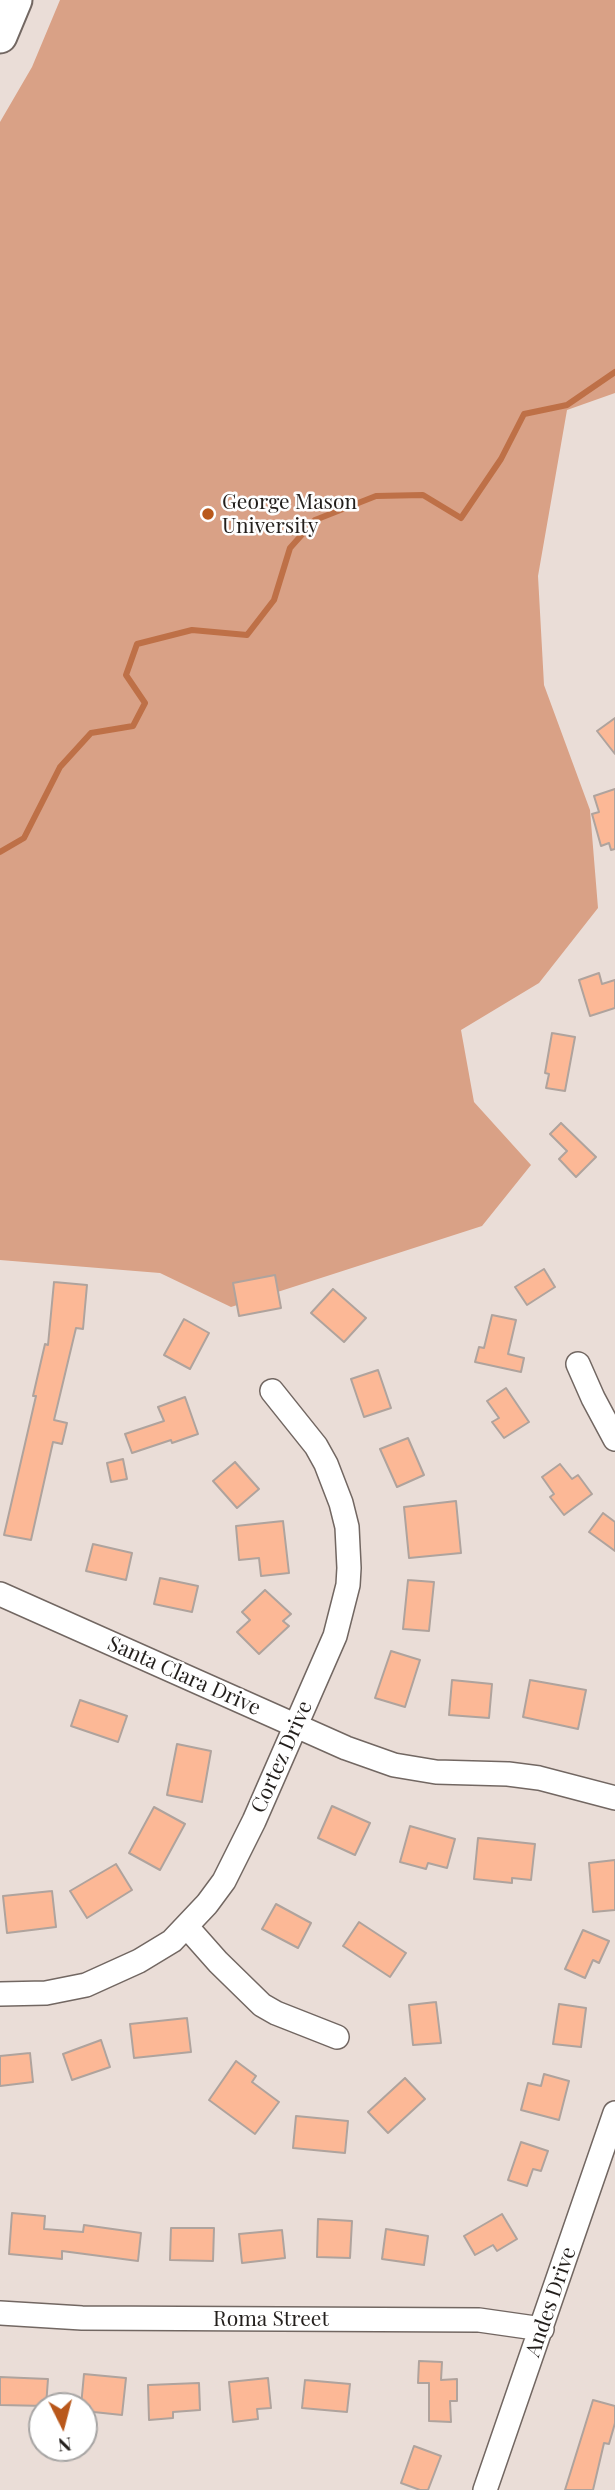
<!DOCTYPE html>
<html>
<head>
<meta charset="utf-8">
<style>
  body { margin:0 }
  #map { position:relative; width:615px; height:2490px; overflow:hidden; background:#eaddd7; font-family:"Playfair Display",serif }
  canvas { display:block }
  .north { position:absolute; left:28px; top:2392px; width:70px; height:70px; box-sizing:border-box; background:#fff; border:2px solid #a7a5a4; border-radius:50%; rotate:174deg; font-size:19px; font-weight:700; line-height:28px; text-align:center; color:#231f1c }
  .north::after { content:''; display:block; margin:auto; width:24px; height:32px; background:#b9581b; clip-path:polygon(50% 0,100% 100%,50% 72%,0 100%) }
</style>
</head>
<body>
<div id="map">
<canvas width="615" height="2490"></canvas>
<div class="north">N</div>
</div>
<script>
const g = document.querySelector('canvas').getContext('2d');
g.lineJoin = 'round';
function fill(path, color) {
  g.fillStyle = color;
  g.fill(path, 'evenodd');
}
function shape(rows) {
  const path = new Path2D();
  for (const r of rows) {
    path.moveTo(r[0], r[1]);
    for (let i = 2; i < r.length; i += 2) path.lineTo(r[i], r[i + 1]);
  }
  return path;
}
function strokePath(path, color, width, dash) {
  g.strokeStyle = color;
  g.lineWidth = width;
  g.lineCap = dash ? 'butt' : 'round';
  g.setLineDash(dash || []);
  g.stroke(path);
}
function write(font, color, halo, rows, align = 'center') {
  g.font = font + ' "Playfair Display",serif';
  g.lineWidth = 5;
  g.setLineDash([]);
  g.textBaseline = 'middle';
  g.strokeStyle = halo;
  g.fillStyle = color;
  for (const [text, x, y, turn = 0] of rows) {
    g.save();
    g.translate(x, y);
    g.rotate((+turn || 0) * Math.PI / 180);
    g.textAlign = isNaN(turn) ? turn : align;
    if (halo) g.strokeText(text, 0, 0);
    g.fillText(text, 0, 0);
    g.restore();
  }
}
fill(shape([
  [60,0,615,0,615,393,567,410,538,576,544,685,590,810,598,908,539,983,461,1030,474,1102,531,1165,482,1226,231,1307,160,1273,0,1260,0,122,32,67]
]), '#d9a186');
strokePath(shape([
  [0,852,24,838,60,767,91,733,133,726,145,703,126,675,137,644,192,630,247,635,274,600,290,548,315,520,376,496,423,495,461,518,501,459,524,414,567,405,615,372]
]), '#be7047', 6);
const building = shape([
  [615,718,615,754,597,731,615,718],
  [615,789,615,849,611,850,609,843,601,846,592,814,599,812,594,796,615,789],
  [599,973,602,984,615,980,615,1008,590,1016,579,980,599,973],
  [552,1033,575,1037,565,1091,546,1088,549,1074,545,1073,552,1033],
  [561,1123,596,1157,576,1177,559,1159,567,1151,550,1134,561,1123],
  [544,1269,555,1287,527,1305,515,1287,544,1269],
  [275,1275,281,1308,239,1316,233,1283,275,1275],
  [54,1282,87,1285,83,1329,76,1328,54,1420,67,1423,62,1444,53,1442,31,1540,4,1535,36,1396,33,1396,45,1344,48,1345,54,1282],
  [333,1289,366,1318,344,1342,311,1313,333,1289],
  [492,1315,516,1320,508,1354,524,1358,521,1372,475,1362,479,1347,484,1348,492,1315],
  [184,1319,209,1333,190,1369,164,1355,184,1319],
  [378,1370,391,1408,364,1417,351,1379,378,1370],
  [506,1388,529,1422,504,1438,492,1422,499,1418,487,1401,506,1388],
  [185,1397,198,1434,172,1443,171,1440,132,1453,125,1434,164,1421,158,1407,185,1397],
  [408,1438,424,1475,397,1487,380,1449,408,1438],
  [123,1459,127,1479,111,1482,107,1463,123,1459],
  [235,1462,259,1489,237,1508,213,1481,235,1462],
  [560,1464,572,1479,578,1475,592,1494,564,1515,550,1497,554,1494,542,1477,560,1464],
  [456,1501,461,1553,409,1558,404,1507,456,1501],
  [603,1513,615,1522,615,1551,589,1532,603,1513],
  [283,1521,289,1573,261,1576,259,1558,239,1560,236,1526,283,1521],
  [93,1544,132,1553,126,1580,86,1571,93,1544],
  [160,1578,198,1586,192,1612,154,1604,160,1578],
  [408,1580,434,1582,429,1631,403,1629,408,1580],
  [265,1590,291,1614,283,1621,289,1626,259,1654,237,1632,250,1620,242,1612,265,1590],
  [391,1651,420,1660,405,1707,375,1698,391,1651],
  [452,1680,492,1684,489,1718,449,1715,452,1680],
  [530,1680,586,1690,578,1729,523,1717,530,1680],
  [80,1700,127,1716,118,1742,71,1726,80,1700],
  [177,1744,211,1751,202,1802,167,1795,177,1744],
  [332,1806,370,1823,355,1855,318,1838,332,1806],
  [154,1807,185,1824,160,1870,129,1853,154,1807],
  [410,1826,455,1839,447,1868,428,1863,426,1869,400,1862,410,1826],
  [478,1838,535,1844,531,1880,512,1878,512,1883,474,1879,478,1838],
  [615,1860,615,1910,593,1912,589,1863,615,1860],
  [116,1864,132,1890,87,1918,70,1891,116,1864],
  [52,1891,56,1927,7,1933,3,1896,52,1891],
  [276,1904,311,1923,298,1948,262,1929,276,1904],
  [359,1922,406,1953,390,1977,343,1946,359,1922],
  [583,1930,609,1941,599,1963,593,1960,585,1978,565,1969,583,1930],
  [436,2002,441,2043,413,2045,409,2005,436,2002],
  [559,2004,586,2008,581,2047,553,2044,559,2004],
  [187,2018,191,2052,134,2058,130,2024,187,2018],
  [101,2040,110,2067,72,2080,63,2054,101,2040],
  [30,2053,33,2082,0,2086,0,2056,30,2053],
  [236,2061,256,2076,252,2082,279,2102,255,2134,209,2100,236,2061],
  [544,2074,569,2081,559,2120,521,2110,528,2083,541,2086,544,2074],
  [405,2078,425,2099,388,2133,368,2112,405,2078],
  [296,2116,348,2121,345,2153,293,2148,296,2116],
  [521,2142,548,2151,541,2171,533,2169,527,2186,508,2180,521,2142],
  [12,2213,45,2216,44,2229,83,2232,84,2225,141,2233,138,2261,62,2251,62,2259,9,2254,12,2213],
  [502,2214,517,2239,497,2251,493,2245,475,2255,464,2236,502,2214],
  [318,2219,352,2221,350,2258,317,2257,318,2219],
  [171,2228,214,2228,213,2261,170,2260,171,2228],
  [386,2229,428,2236,424,2265,382,2259,386,2229],
  [282,2230,285,2258,242,2263,239,2234,282,2230],
  [419,2361,442,2362,441,2380,457,2379,457,2401,450,2401,451,2422,429,2421,429,2383,418,2383,419,2361],
  [84,2374,126,2378,122,2415,84,2411,84,2406,81,2406,84,2374],
  [0,2377,48,2379,46,2406,0,2405,0,2377],
  [268,2378,271,2408,257,2409,258,2419,233,2422,229,2382,268,2378],
  [305,2380,350,2384,347,2412,302,2408,305,2380],
  [199,2383,200,2410,173,2412,173,2418,149,2420,148,2385,199,2383],
  [593,2400,615,2406,615,2423,609,2444,604,2443,593,2490,565,2490,593,2400],
  [414,2446,441,2456,428,2490,420,2490,401,2483,414,2446]
]);
fill(building, '#fcb896');
strokePath(building, '#afa39d', 2);
const street = shape([
  [578,1364,593,1398,615,1439],
  [0,1594,346,1748,394,1765,436,1772,508,1774,539,1778,615,1798],
  [187,1927,218,1962,262,2005,276,2013,337,2037],
  [0,1994,46,1993,86,1985,139,1961,172,1941,207,1904,224,1881,254,1821,335,1636,348,1585,349,1568,347,1527,341,1503,326,1464,316,1446,272,1391],
  [0,2313,82,2318,479,2320,542,2329],
  [485,2490,615,2113]
]);
const secondary = shape([
  [0,36,15,0]
]);
strokePath(street, '#726762', 26);
strokePath(secondary, '#726762', 37);
strokePath(street, '#fff', 23);
strokePath(secondary, '#fff', 33);
for (const [x, y, r, color] of [
  [208,514,7,"#b9581b"]
]) {
  const dot = new Path2D();
  dot.arc(x, y, r, 0, 2 * Math.PI);
  g.fillStyle = color;
  g.fill(dot);
  strokePath(dot, '#fff', 2.5);
}
write('21px', '#231f1c', '#fff', [
  ["George Mason",222,502],
  ["University",222,526]
], 'left');
write('21px', '#231f1c', '#fff', [
  ["Santa Clara Drive",184,1676,24],
  ["Cortez Drive",282,1757,-66],
  ["Andes Drive",551,2302,-71],
  ["Roma Street",271,2319]
]);
</script>
</body>
</html>
